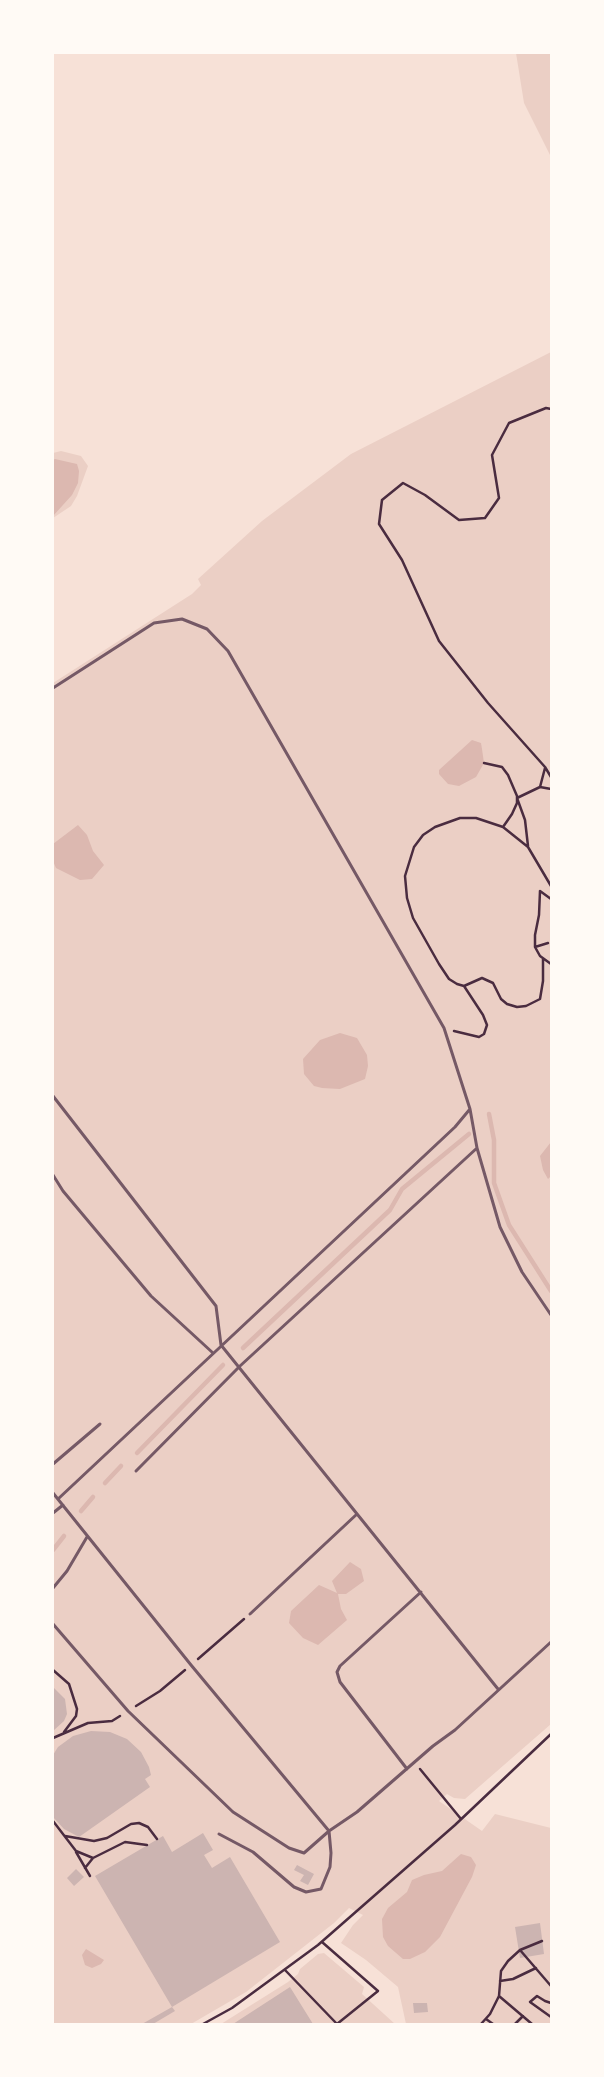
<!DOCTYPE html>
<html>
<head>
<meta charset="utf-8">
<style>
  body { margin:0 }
  #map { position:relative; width:604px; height:2077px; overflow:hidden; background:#f7e1d7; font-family:Commissioner,sans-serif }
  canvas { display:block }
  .frame { position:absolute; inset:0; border:54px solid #fffaf5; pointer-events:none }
</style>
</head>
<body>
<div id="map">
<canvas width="604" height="2077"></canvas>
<div class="frame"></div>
</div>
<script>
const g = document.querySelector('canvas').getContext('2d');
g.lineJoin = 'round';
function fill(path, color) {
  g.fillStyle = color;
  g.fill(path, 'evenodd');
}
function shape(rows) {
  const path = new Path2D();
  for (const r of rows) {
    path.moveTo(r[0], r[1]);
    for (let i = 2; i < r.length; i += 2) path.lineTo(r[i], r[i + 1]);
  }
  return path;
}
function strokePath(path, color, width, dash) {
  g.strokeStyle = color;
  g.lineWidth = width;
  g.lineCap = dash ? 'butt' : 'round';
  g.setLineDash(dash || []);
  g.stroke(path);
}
fill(shape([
  [516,53,551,53,551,157,524,103],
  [551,352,551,1724,465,1799,454,1798,447,1794,439,1801,482,1831,495,1814,551,1828,551,2024,406,2024,398,1987,366,1960,341,1943,353,1925,363,1915,349,1908,334,1923,246,1992,191,2024,53,2024,53,683,192,594,201,585,198,579,262,521,351,454],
  [61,451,81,456,88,466,77,496,71,506,53,518,53,453],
  [324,1953,364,1987,362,1994,395,2024,221,2024,288,1982,298,1974,300,1969,318,1954]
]), '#ebcfc5');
fill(shape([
  [55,459,77,464,79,471,78,483,72,495,53,516,53,460],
  [472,740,481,743,482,749,484,763,476,777,459,786,448,784,439,774,439,770],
  [78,825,87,835,93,851,104,865,92,879,80,880,56,868,53,861,53,844],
  [340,1033,357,1038,367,1055,368,1066,365,1079,340,1089,322,1088,314,1086,304,1074,303,1059,320,1040],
  [551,1142,551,1176,548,1179,543,1170,540,1156],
  [350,1562,361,1569,364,1581,346,1594,338,1594,341,1609,347,1620,318,1645,303,1638,289,1623,291,1611,319,1585,337,1593,332,1581],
  [461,1854,471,1857,476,1865,472,1877,440,1937,425,1952,410,1959,403,1959,388,1946,383,1937,382,1919,388,1908,407,1892,412,1880,424,1875,442,1871],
  [86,1949,104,1960,101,1964,92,1968,85,1965,82,1955]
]), '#dcb8b0');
strokePath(shape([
  [489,1114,494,1140,494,1183,509,1225,551,1291],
  [243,1348,390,1210,402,1189,469,1134],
  [137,1453,223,1365],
  [105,1483,121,1466],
  [81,1511,93,1497],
  [53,1550,64,1536]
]), '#dcb8b0', 4.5);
fill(shape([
  [53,1687,65,1699,67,1714,64,1721,53,1731],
  [91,1731,110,1732,127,1739,141,1752,149,1767,151,1775,145,1779,150,1787,79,1837,64,1829,53,1817,53,1755,58,1747,73,1736],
  [203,1833,213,1850,204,1855,212,1868,230,1857,280,1942,172,2007,175,2011,153,2024,142,2024,172,2007,95,1876,163,1836,172,1852],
  [297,1865,314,1874,308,1885,300,1881,304,1875,294,1870],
  [76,1869,84,1877,74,1886,67,1878],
  [540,1923,544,1954,520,1958,515,1927],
  [290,1987,313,2024,233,2024],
  [413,2003,427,2003,428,2012,414,2013]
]), '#ccb4b1');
strokePath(shape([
  [551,409,546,408,509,423,492,455,499,498,485,518,459,520,425,495,403,483,382,500,379,524,402,560,439,641,488,703,545,767,551,777],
  [484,763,502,767,508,775,517,796,517,803,512,814,503,827],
  [540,787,545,768],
  [528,846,525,820,517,798,540,787,551,789],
  [551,899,540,891,539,915,535,935,535,947,540,956,551,964],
  [535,947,548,943],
  [464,986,482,978,493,983,501,999,507,1004,517,1007,526,1006,540,999,543,981,543,959],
  [454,1031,479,1037,484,1034,487,1025,483,1015,464,986,457,984,449,979,439,964,413,918,407,898,405,876,414,847,423,835,435,827,460,818,476,818,503,827,528,847,551,886],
  [198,1659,244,1619],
  [53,1670,69,1684,77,1709,76,1716,64,1732],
  [136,1706,160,1691,185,1670],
  [53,1738,88,1723,112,1721,120,1716],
  [420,1769,461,1819],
  [53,1821,76,1851,93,1858,125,1842,147,1845],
  [65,1836,94,1841,107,1838,131,1824,139,1823,148,1827,157,1839],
  [76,1852,90,1876],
  [85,1868,93,1858],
  [322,1942,378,1991,337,2024],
  [520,1950,551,1986],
  [285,1970,337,2024],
  [500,1981,513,1979,536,1968],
  [499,1996,501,1971,508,1961,520,1950,542,1941],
  [551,2003,545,2001,537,1996,530,2002,551,2017],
  [486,2019,493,2024],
  [203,2024,232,2008,318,1945,455,1825,551,1734],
  [481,2024,490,2014,499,1996,532,2024],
  [515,2024,523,2016]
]), '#4a2c40', 2.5);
strokePath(shape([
  [53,688,154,623,182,619,207,629,228,651,444,1028,470,1109,455,1127,58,1499],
  [53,1096,216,1306,221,1345,498,1689],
  [477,1148,500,1227,522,1272,551,1315],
  [53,1175,63,1191,151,1296,213,1353],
  [53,1464,100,1424],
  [136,1471,240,1366,477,1148,470,1109],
  [53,1493,191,1665,329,1831,331,1853,330,1867,321,1889,306,1892,294,1887,253,1852,219,1834],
  [53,1513,63,1505],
  [53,1588,67,1571,87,1537],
  [250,1614,357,1514],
  [53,1624,128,1711,233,1812,289,1848,304,1853,329,1831,357,1812,433,1746,455,1730,551,1642],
  [407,1769,340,1682,337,1672,340,1666,421,1592]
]), '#755966', 3);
</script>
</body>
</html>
